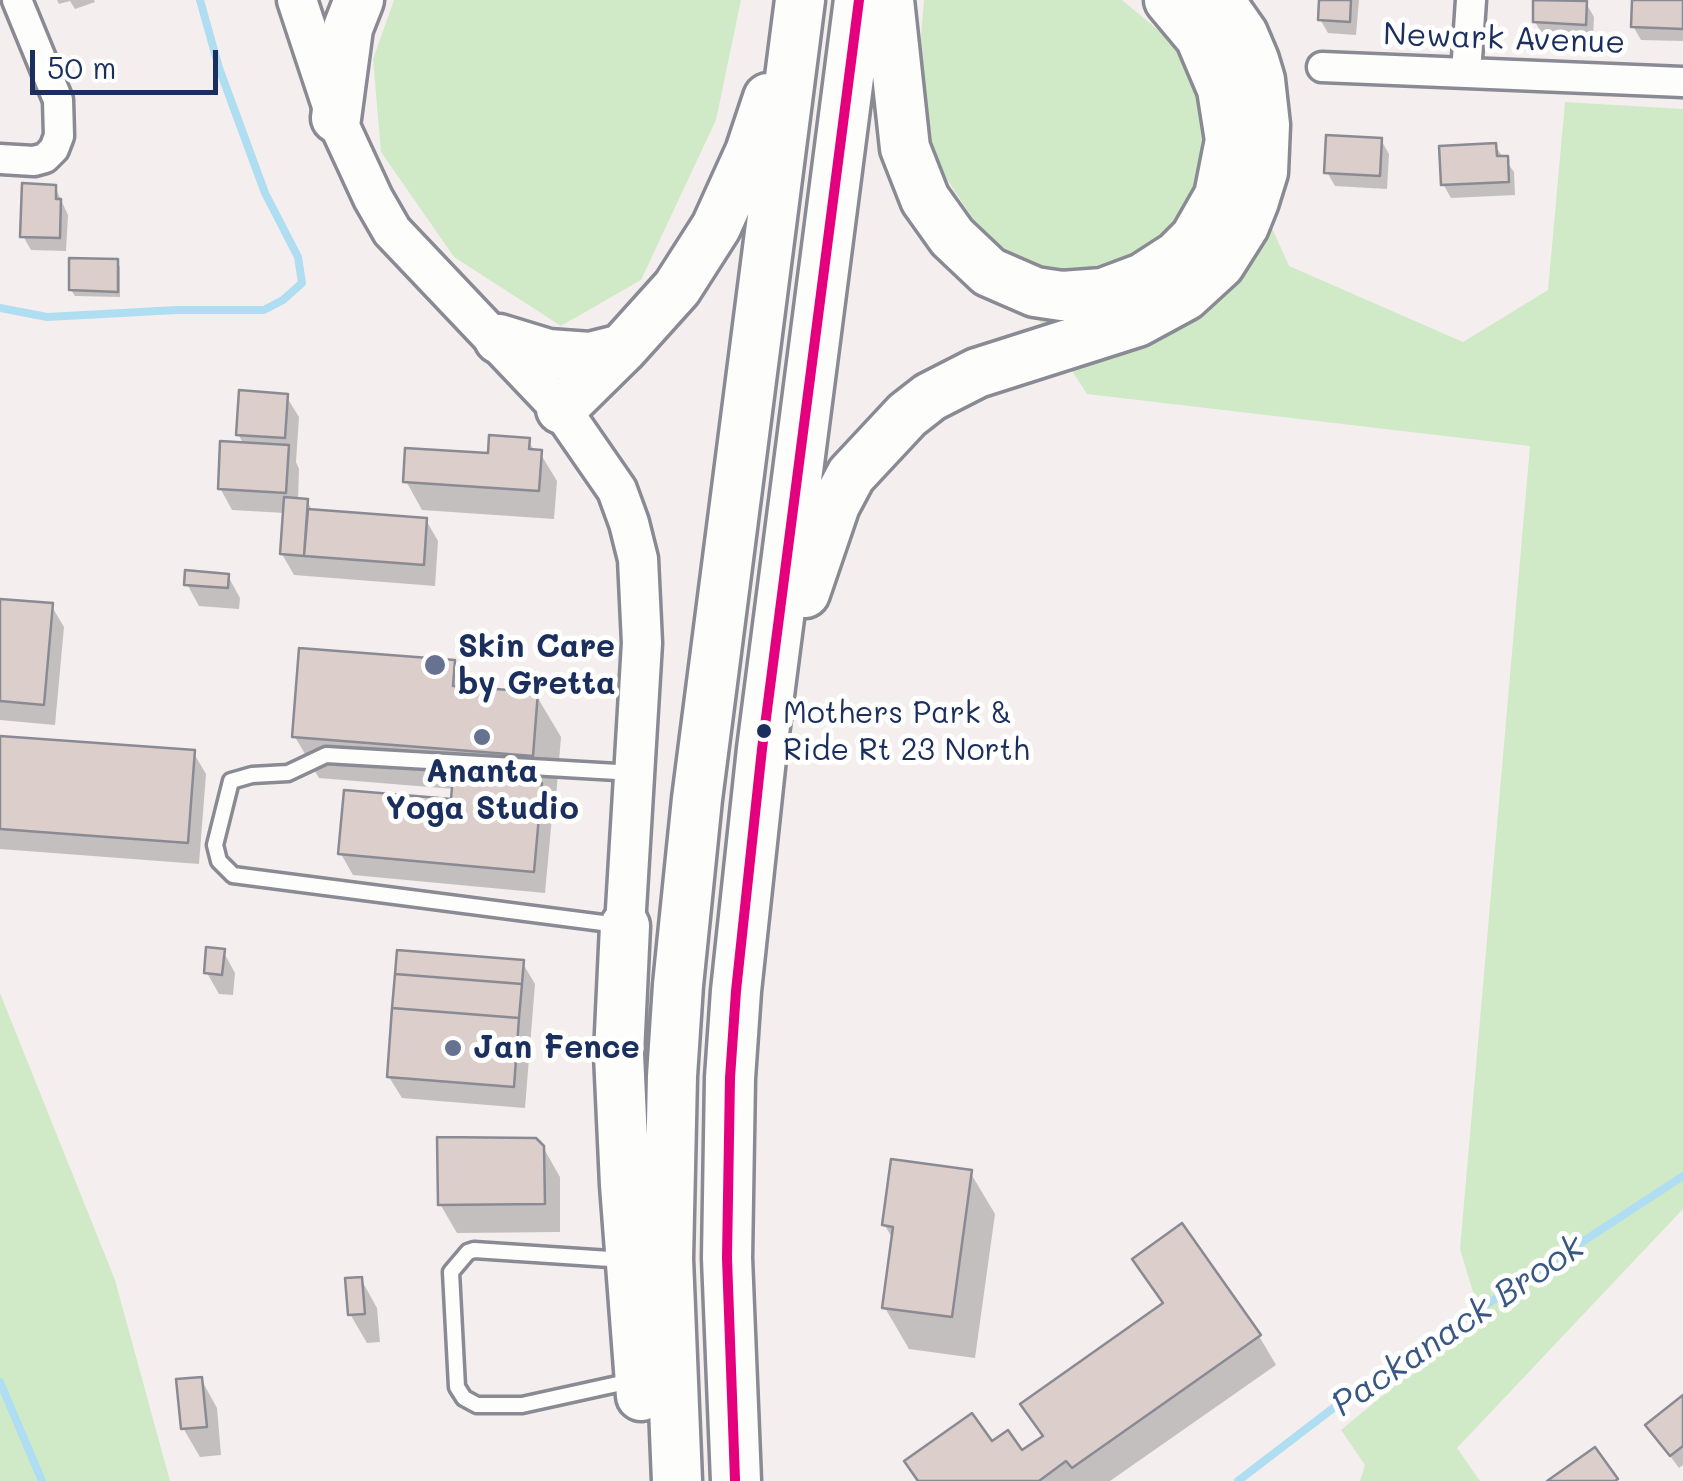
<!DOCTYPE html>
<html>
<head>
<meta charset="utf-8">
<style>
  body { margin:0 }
  #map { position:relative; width:1683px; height:1481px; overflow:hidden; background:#f4efee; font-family:Mali,sans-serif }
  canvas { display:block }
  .scale { position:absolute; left:30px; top:50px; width:188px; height:45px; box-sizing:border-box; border:5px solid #1b2f5e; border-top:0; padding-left:12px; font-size:30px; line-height:35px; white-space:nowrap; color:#1b2f5e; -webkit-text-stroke:8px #fff; paint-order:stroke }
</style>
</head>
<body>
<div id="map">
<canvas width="1683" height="1481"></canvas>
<div class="scale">50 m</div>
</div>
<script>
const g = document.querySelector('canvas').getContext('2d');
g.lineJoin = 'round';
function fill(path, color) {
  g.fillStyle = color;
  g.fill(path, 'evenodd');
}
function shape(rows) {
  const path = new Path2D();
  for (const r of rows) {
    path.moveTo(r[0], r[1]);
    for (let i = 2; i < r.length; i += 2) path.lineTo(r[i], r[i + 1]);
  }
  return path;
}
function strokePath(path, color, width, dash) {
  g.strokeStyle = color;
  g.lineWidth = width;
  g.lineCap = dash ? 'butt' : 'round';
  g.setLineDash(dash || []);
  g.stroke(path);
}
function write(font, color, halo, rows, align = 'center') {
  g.font = font + ' Mali,sans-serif';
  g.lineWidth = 10;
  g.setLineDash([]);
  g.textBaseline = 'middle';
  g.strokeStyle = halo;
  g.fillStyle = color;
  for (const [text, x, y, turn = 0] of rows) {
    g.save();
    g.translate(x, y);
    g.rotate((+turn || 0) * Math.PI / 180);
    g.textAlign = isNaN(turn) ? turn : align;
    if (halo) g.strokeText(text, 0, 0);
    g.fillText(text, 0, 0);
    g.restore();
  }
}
fill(shape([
  [394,0,741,0,716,120,641,280,561,326,454,257,381,152,373,59],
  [924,0,1122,0,1199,64,1289,266,1463,342,1548,290,1565,102,1683,109,1683,1209,1457,1448,1480,1481,1360,1481,1365,1465,1341,1430,1480,1315,1460,1249,1530,446,1087,394,939,167,916,97],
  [0,993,115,1280,170,1481,0,1481]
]), '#d0eac7');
fill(shape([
  [57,0,94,0,95,2,75,9,70,1,59,4],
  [1322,0,1359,0,1356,35,1328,33,1320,19],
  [1536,0,1579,0,1586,3,1594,17,1593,38,1543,35,1535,22],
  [1634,0,1683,0,1683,41,1641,40,1633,26],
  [1381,140,1389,154,1387,189,1335,186,1327,172],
  [1495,146,1514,172,1515,195,1451,198,1443,184],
  [55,187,68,215,66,251,31,250,23,236],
  [117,261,120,267,120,297,75,296,71,290],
  [286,396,299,417,296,462,299,469,298,500,307,501,313,512,426,520,438,541,435,586,294,575,282,554,285,513,232,510,220,488,244,445,238,434],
  [528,440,535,452,540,453,557,481,554,519,422,510,406,481,491,456],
  [228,576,240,598,239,609,199,606,187,584],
  [0,601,51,605,64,627,55,725,0,720],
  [454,663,469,689,536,695,561,737,556,797,547,796,553,806,545,893,353,875,341,854,453,802,454,789,319,778,295,737],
  [0,739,193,752,206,774,199,864,0,849],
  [223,951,235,973,233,995,219,994,207,973],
  [522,962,535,984,525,1108,402,1098,389,1077],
  [543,1147,560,1177,560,1232,457,1233,440,1204],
  [970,1172,995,1214,975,1358,909,1349,885,1308,894,1241,884,1224],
  [1135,1260,1259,1336,1276,1365,1110,1481,919,1481,991,1445,1022,1453,1044,1438,1023,1404,1164,1306],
  [361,1279,377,1308,380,1342,367,1343,350,1314],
  [201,1379,217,1408,221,1455,200,1457,183,1428],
  [1683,1398,1683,1465,1679,1468,1648,1426]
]), '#0003');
strokePath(shape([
  [0,308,47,317,177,310,264,310,283,300,302,283,298,257,265,193,219,68,200,0],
  [0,1382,42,1481],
  [1238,1481,1362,1386,1683,1176]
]), '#afddf2', 8);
const building = shape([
  [1319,0,1351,0,1350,22,1318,20,1319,0],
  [1533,0,1587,1,1586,25,1533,22,1533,0],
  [1632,0,1683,0,1683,29,1631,27,1632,0],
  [1326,135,1382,138,1380,176,1324,173,1326,135],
  [1496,143,1497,156,1508,156,1509,182,1441,185,1439,146,1496,143],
  [22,183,56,185,56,199,61,199,60,238,20,237,22,183],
  [69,258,118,259,118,292,69,290,69,258],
  [239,390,288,394,285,438,236,435,239,390],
  [489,435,530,438,529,449,542,450,539,491,403,482,405,448,488,453,489,435],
  [220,441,289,445,286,493,218,489,220,441],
  [284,497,308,499,304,556,280,554,284,497],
  [308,509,427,518,424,565,304,556,308,509],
  [185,570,229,574,228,588,184,585,185,570],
  [0,599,53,603,44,705,0,701,0,599],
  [299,648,455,660,453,686,538,692,533,756,292,737,299,648],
  [0,736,195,750,188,843,0,829,0,736],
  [453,775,542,783,534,872,338,854,344,790,451,799,453,775],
  [206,947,225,949,222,975,204,973,206,947],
  [397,950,524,960,522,984,395,974,397,950],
  [395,974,522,984,519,1018,392,1008,395,974],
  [392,1008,519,1018,514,1087,387,1077,392,1008],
  [437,1137,536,1138,544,1146,545,1204,438,1205,437,1137],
  [891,1159,972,1170,952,1317,882,1308,893,1227,882,1225,891,1159],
  [1182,1223,1261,1335,1072,1468,1066,1461,1039,1481,918,1481,904,1461,972,1413,992,1441,1008,1430,1022,1450,1043,1436,1020,1404,1163,1303,1132,1259,1182,1223],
  [362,1277,365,1314,348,1315,345,1278,362,1277],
  [202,1377,207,1427,181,1429,176,1379,202,1377],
  [1683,1395,1683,1446,1670,1456,1645,1425,1683,1395],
  [1595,1447,1618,1479,1615,1481,1547,1481,1595,1447]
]);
fill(building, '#dbcecb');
strokePath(building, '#898a93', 2.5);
const lane = shape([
  [618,925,233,875,219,861,215,845,231,781,252,775,288,773,326,755,634,773],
  [625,1260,474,1250,468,1252,451,1272,457,1387,464,1398,477,1405,522,1405,631,1381]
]);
const street = shape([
  [1322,67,1683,82],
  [1466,73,1471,0],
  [0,159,34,161,45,158,54,149,59,136,58,100,17,0]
]);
const secondary = shape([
  [297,0,336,118,373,198,392,231,561,409,617,490,629,523,638,559,642,643,625,926]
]);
const highway = shape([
  [889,0,905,148,925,199,952,237,989,272,1035,292,1062,296,1103,293,1143,278,1177,256,1195,238,1219,196,1230,140,1222,89,1200,37,1169,0],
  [336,118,348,28,359,0],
  [499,339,548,354,590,357,622,349],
  [561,409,622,349,677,288,716,227,750,152,768,98],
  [805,593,835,505,851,475,907,415,930,397,977,373,1137,322,1185,296,1220,264,1244,226,1254,201,1263,172,1265,125,1260,80,1254,60,1243,34,1219,0],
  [625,926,619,1054,625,1185,641,1396],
  [677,1481,668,1259,672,1076,678,985,697,799,800,0],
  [736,1481,727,1258,730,1078,736,991,762,749,859,0]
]);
strokePath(lane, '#898a93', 21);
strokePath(street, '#898a93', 35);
strokePath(secondary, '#898a93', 45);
strokePath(highway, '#898a93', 55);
strokePath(lane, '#fdfdfc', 14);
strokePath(street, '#fdfdfc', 28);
strokePath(secondary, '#fdfdfc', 38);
strokePath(highway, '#fdfdfc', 48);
strokePath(shape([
  [735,1480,727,1258,730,1078,736,991,762,749,859,0]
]), '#e5007d', 10);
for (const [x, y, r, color] of [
  [435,665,12,"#677290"],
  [764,731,9,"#1b2f5e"],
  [482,737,10,"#677290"],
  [453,1048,10,"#677290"]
]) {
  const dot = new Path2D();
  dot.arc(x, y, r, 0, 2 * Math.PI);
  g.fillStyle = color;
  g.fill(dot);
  strokePath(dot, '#fff', 4);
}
write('30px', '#1b2f5e', '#fff', [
  ["Mothers Park &",783,714],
  ["Ride Rt 23 North",783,751]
], 'left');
write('32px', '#1b2f5e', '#fff', [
  ["Newark Avenue",1504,39,2]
]);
write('bold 32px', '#1b2f5e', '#fff', [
  ["Skin Care",458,647],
  ["by Gretta",458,684],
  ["Ananta",482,772,"center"],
  ["Yoga Studio",482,809,"center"],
  ["Jan Fence",473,1048]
], 'left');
write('italic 35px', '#385883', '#fff', [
  ["Packanack Brook",1458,1326,-34]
]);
</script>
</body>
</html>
